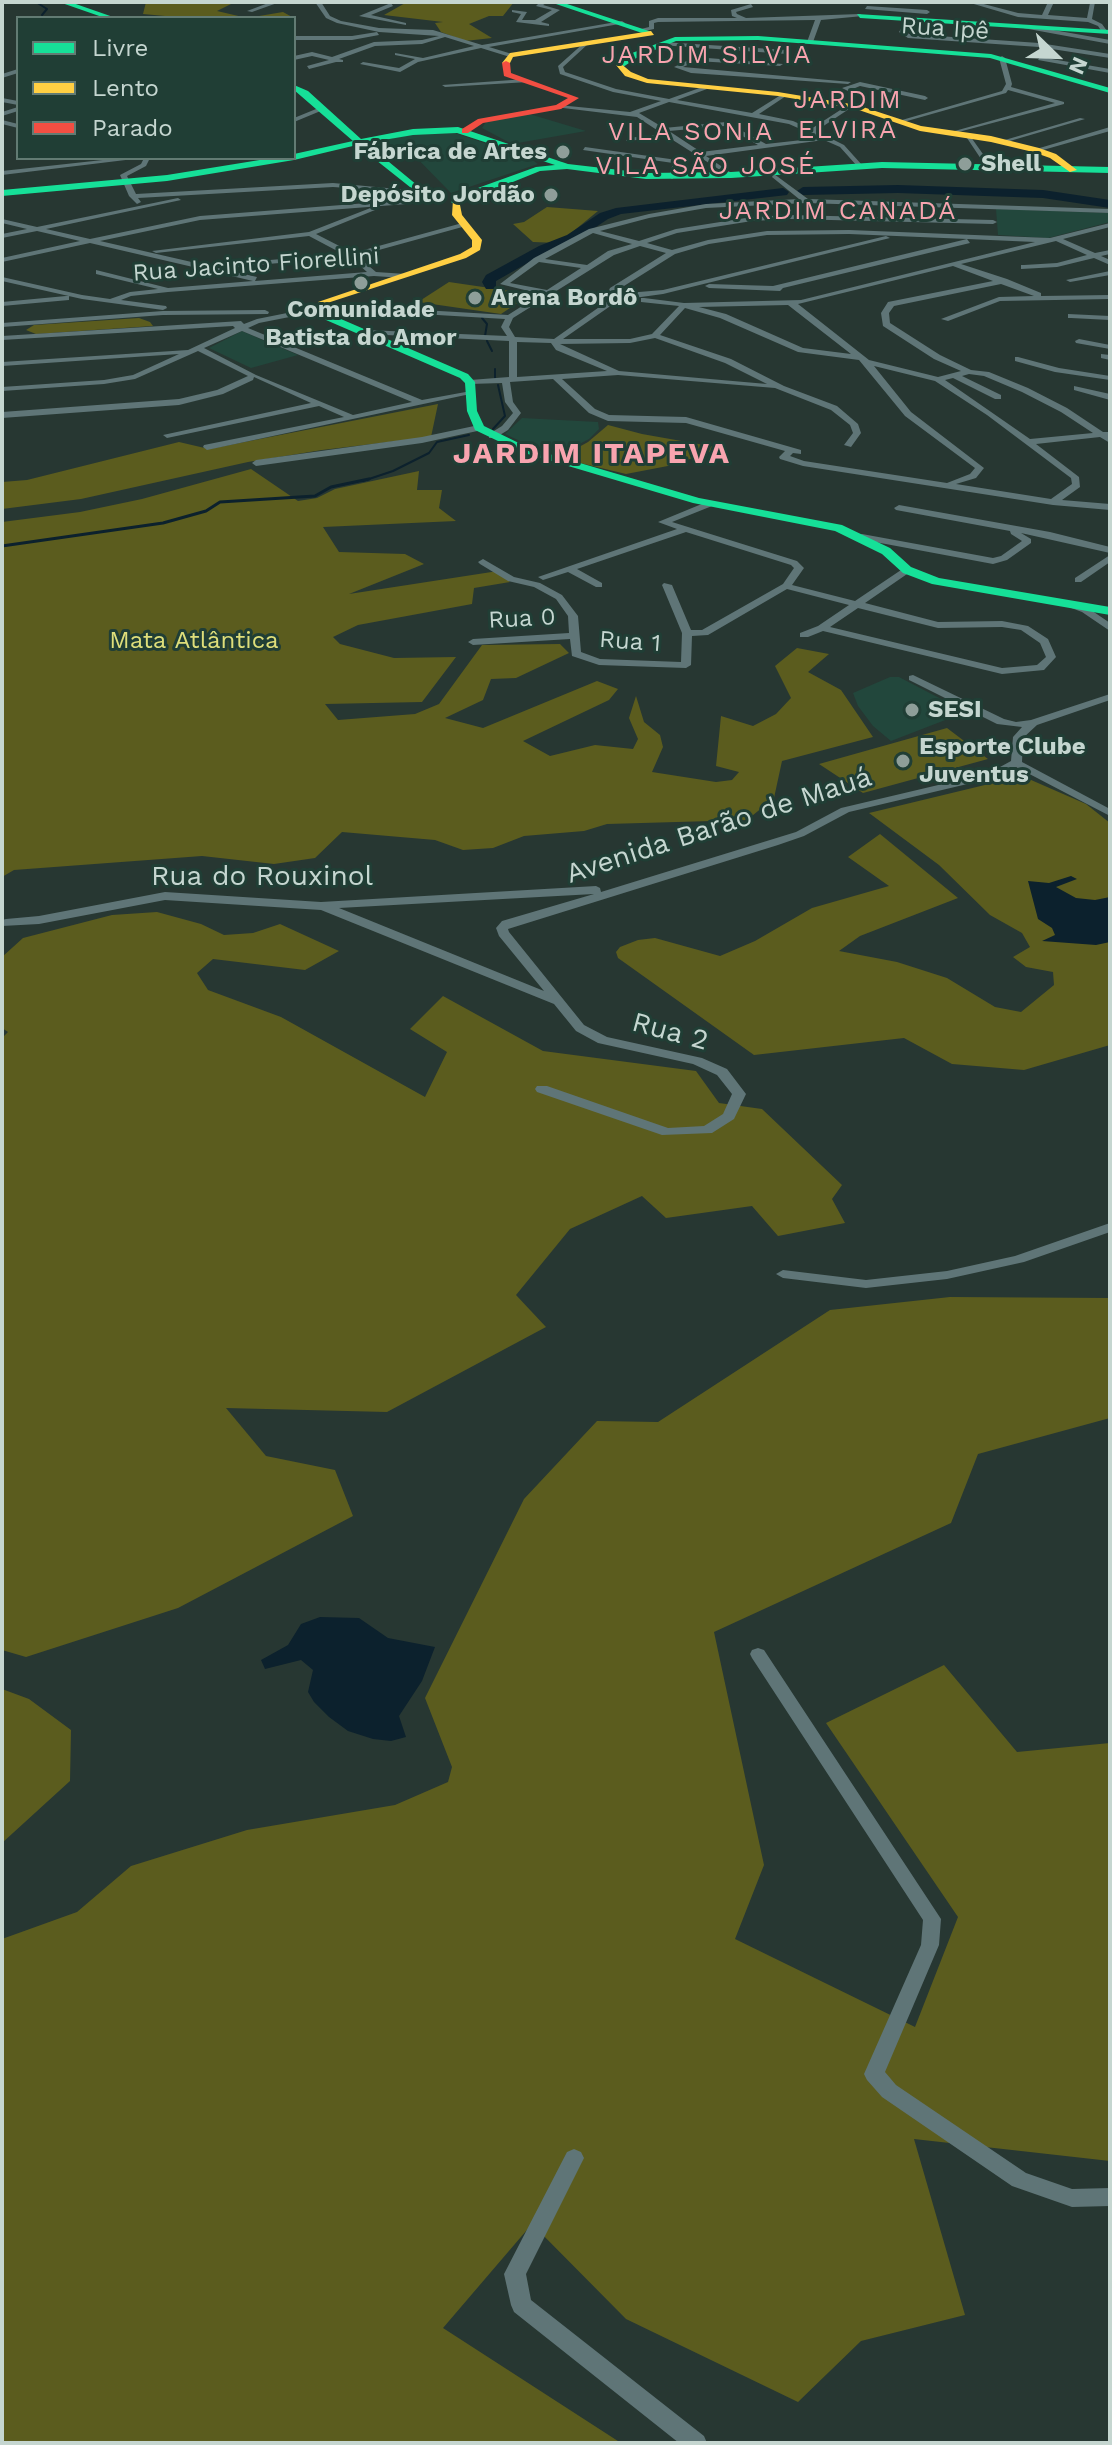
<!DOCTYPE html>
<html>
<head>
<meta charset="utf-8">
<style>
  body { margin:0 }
  #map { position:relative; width:1112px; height:2445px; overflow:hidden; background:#273732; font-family:"Work Sans",sans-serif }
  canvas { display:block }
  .frame { position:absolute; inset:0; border:4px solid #c5d6d0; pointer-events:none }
  .legend { position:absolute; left:16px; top:16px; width:280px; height:144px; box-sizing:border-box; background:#203e35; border:2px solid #627b73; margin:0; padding:10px 14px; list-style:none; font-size:24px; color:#c5d6d0 }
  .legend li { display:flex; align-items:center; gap:16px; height:40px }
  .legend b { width:40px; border:2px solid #627b73 }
  .north { position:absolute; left:1016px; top:16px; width:80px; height:80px; -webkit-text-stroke:6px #203e35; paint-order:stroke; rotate:113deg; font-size:22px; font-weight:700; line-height:32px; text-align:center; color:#c5d6d0 }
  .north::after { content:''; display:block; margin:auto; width:28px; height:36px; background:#c5d6d0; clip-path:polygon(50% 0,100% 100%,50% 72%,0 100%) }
</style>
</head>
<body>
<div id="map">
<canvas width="1112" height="2445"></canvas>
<div class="frame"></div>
<ul class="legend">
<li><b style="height:10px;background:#16e098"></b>Livre</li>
<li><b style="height:10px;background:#ffcf43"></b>Lento</li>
<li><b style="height:10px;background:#f24e42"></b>Parado</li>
</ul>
<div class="north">N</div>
</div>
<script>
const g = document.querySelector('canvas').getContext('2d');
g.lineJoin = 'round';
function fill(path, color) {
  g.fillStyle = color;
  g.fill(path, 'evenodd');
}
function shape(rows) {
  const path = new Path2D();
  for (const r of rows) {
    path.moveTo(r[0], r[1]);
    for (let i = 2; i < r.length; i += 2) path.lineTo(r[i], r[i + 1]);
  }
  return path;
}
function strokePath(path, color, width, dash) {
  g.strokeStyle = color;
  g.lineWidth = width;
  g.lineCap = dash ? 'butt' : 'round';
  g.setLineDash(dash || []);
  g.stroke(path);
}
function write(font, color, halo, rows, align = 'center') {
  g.font = font + ' "Work Sans",sans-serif';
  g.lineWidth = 6;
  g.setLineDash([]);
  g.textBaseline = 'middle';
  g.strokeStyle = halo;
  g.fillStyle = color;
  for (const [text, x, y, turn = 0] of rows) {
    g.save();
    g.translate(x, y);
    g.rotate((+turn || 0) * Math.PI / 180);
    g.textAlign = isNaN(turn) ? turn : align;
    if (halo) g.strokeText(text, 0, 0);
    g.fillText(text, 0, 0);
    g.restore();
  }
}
fill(shape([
  [526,113,586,131,512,144,482,128,486,122],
  [455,133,531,159,538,164,451,193,406,147,379,150,371,143,409,135],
  [996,209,1110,213,1110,222,1048,238,998,235],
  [242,331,244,332,298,355,251,368,209,348],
  [522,418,598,422,599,429,589,439,568,450,551,448,546,453,505,434],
  [890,677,899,677,966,712,891,741,873,726,858,706,853,693]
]), '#22473c');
fill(shape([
  [146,2,235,2,217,11,247,18,283,12,294,18,187,18,143,14],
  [407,2,514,2,503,16,489,16,469,24,492,38,465,41,441,32,435,23,443,22,384,15],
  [547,207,598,211,559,243,533,242,513,224,524,222],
  [449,282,531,294,501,314,418,302],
  [139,318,150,322,153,326,36,334,26,330,34,325],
  [438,404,431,437,322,450,248,462,81,499,2,509,2,482,27,480,179,442,209,449],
  [608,425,642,434,721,448,673,465,626,474,559,458,588,442],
  [251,469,298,501,317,498,335,489,419,471,417,490,442,490,439,508,456,521,323,527,339,552,405,554,424,564,349,594,498,571,510,582,474,588,472,604,358,625,333,637,340,644,394,658,456,657,422,702,325,704,338,720,415,714,439,704,482,645,560,644,569,653,516,678,491,679,483,700,445,718,483,728,597,681,618,689,609,700,523,741,550,756,595,745,633,749,638,739,629,718,636,696,644,722,660,735,663,747,652,772,716,782,732,780,739,772,716,766,721,716,753,726,776,714,791,698,775,666,797,648,829,654,808,672,841,690,873,737,782,761,774,798,747,820,607,824,584,831,524,836,493,848,463,850,435,840,342,832,315,858,274,864,202,856,14,870,2,877,2,522,80,512,142,499],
  [947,728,988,759,863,793,819,764],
  [1022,776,1086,804,1110,823,1110,1045,1024,1070,952,1064,904,1038,754,1055,618,958,616,952,620,947,638,940,655,938,720,956,755,941,812,908,889,886,848,857,880,834,958,898,860,936,839,951,897,962,947,978,995,1007,1021,1012,1054,985,1053,972,1026,967,1013,957,1030,947,1022,933,990,915,939,865,869,813],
  [157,912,201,924,224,935,253,933,280,924,339,951,305,970,213,959,197,973,208,990,281,1017,425,1097,447,1052,410,1029,443,996,543,1051,696,1071,719,1103,762,1109,842,1185,832,1199,845,1223,778,1236,752,1206,666,1218,642,1196,570,1229,516,1295,546,1327,387,1412,226,1408,266,1456,335,1470,353,1516,178,1608,26,1657,2,1650,2,1038,8,1032,2,1028,2,957,23,938,112,915],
  [950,1297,1110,1298,1110,1418,978,1454,951,1523,714,1632,764,1865,735,1939,915,2027,958,1917,826,1723,944,1665,1017,1752,1110,1743,1110,2161,914,2139,965,2315,861,2341,798,2402,626,2319,532,2224,443,2328,621,2443,2,2443,2,1939,77,1912,131,1866,247,1830,395,1805,448,1782,452,1767,425,1698,524,1499,597,1421,658,1422,830,1310],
  [2,1689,29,1699,71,1730,70,1781,2,1843]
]), '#5b5c1e');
fill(shape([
  [1071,876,1077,879,1056,887,1076,898,1095,900,1110,897,1110,942,1096,945,1042,941,1055,935,1052,928,1038,919,1028,881,1049,883],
  [320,1617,359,1618,388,1638,435,1647,422,1681,399,1716,406,1737,391,1741,373,1739,348,1731,329,1717,314,1702,308,1692,313,1670,301,1660,265,1669,261,1660,288,1645,301,1624]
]), '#0c212d');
strokePath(shape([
  [36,2,47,9,42,15],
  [482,318,487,324,485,336],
  [487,341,492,351],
  [495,369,495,378],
  [493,429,505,416,498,385],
  [363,481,393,471,429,453,437,442,469,435]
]), '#0c212d', 2);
strokePath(shape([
  [2,546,163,523,206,511,220,502,315,496,331,487,369,479]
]), '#0c212d', 3);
fill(shape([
  [898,185,1043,190,1110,200,1110,208,1043,198,898,193,803,195,797,191,803,187,898,185],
  [783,188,789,192,787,195,621,214,608,219,575,241,547,252,496,281,496,289,486,289,482,282,486,275,539,246,567,235,600,213,616,208,783,188]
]), '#0c212d');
fill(shape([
  [271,2,280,2,252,12,247,11,271,2],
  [315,2,321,2,330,16,341,21,379,28,433,30,482,45,622,21,625,23,489,47,512,54,510,57,481,48,418,62,400,72,360,64,363,62,399,68,415,59,395,55,395,53,423,58,474,46,445,37,422,44,375,46,339,59,343,60,343,62,336,62,309,69,307,66,329,60,312,56,294,60,294,56,312,52,332,57,374,42,422,40,439,36,379,32,337,23,326,18,315,2],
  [540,2,548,2,543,5,560,10,541,22,549,24,549,26,516,22,521,14,512,12,512,10,527,12,522,20,535,20,552,10,536,6,540,2],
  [967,2,976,2,1018,13,1042,15,1048,2,1054,2,1048,15,1087,18,1090,3,1095,2,1092,19,1102,24,1107,31,1102,32,1098,26,1088,22,1018,17,967,2],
  [391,3,393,6,371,15,406,23,406,25,359,16,391,3],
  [751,4,753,7,736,12,737,14,746,18,860,14,863,16,821,20,813,42,810,44,807,42,815,20,658,22,654,23,654,29,640,32,637,30,649,27,649,21,658,18,737,18,732,16,731,10,751,4],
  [867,6,927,10,930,12,927,14,865,9,867,6],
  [908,17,911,19,905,31,909,34,1039,43,1110,54,1110,58,1039,47,908,38,899,32,908,17],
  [1025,25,1110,40,1110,44,1023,28,1025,25],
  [377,32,379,35,352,40,294,40,294,36,352,36,377,32],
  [586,41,588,44,563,67,565,72,616,89,669,99,705,86,707,89,677,100,752,113,784,93,786,96,759,114,793,121,811,129,848,105,852,105,852,107,816,131,844,145,862,165,857,166,840,147,824,140,706,156,733,174,731,177,668,137,626,141,628,138,663,134,637,117,555,107,558,105,630,112,661,101,613,92,560,74,558,66,586,41],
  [669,102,789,124,807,132,807,134,820,138,766,144,726,122,664,128,639,113,669,102],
  [725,126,758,145,701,152,669,131,725,126],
  [662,42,787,50,790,52,787,54,660,45,662,42],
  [1002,56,1005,58,1012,84,1011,87,1064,102,1064,104,951,134,951,132,1055,103,1008,90,1006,93,900,123,895,122,1002,91,1006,84,999,58,1002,56],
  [695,57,783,64,780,66,696,61,683,67,851,82,848,84,691,73,674,67,695,57],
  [1040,57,1110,69,1110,73,1038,60,1040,57],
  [18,69,18,73,2,78,2,74,18,69],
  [526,79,528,82,445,87,442,85,526,79],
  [860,82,925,96,928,98,925,100,860,86,848,91,842,88,860,82],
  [2,98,18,101,18,105,2,102,2,98],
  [18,107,18,111,2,116,2,112,18,107],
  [321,107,323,110,294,122,294,118,321,107],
  [1080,118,1085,119,1003,143,998,142,1080,118],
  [2,120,18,124,18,128,2,124,2,120],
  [1110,127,1110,131,1036,152,1033,150,1110,127],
  [968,133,995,171,994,172,989,171,965,135,968,133],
  [585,147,677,160,680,162,675,177,672,179,669,177,673,163,583,150,585,147],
  [121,158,142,158,2,175,2,171,121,158],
  [144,158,150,158,146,166,127,176,136,194,333,183,408,190,405,192,333,187,138,198,141,202,137,204,129,196,120,175,141,164,144,158],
  [774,174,808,199,1110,209,1110,213,806,203,706,208,649,218,600,231,639,241,676,229,752,217,790,215,993,220,997,222,993,224,790,219,752,221,677,233,647,243,672,250,708,240,767,231,849,230,1050,238,1110,223,1110,227,1063,239,1095,253,1110,250,1110,254,1101,256,1110,260,1110,265,1094,258,1057,267,1021,269,1021,265,1024,265,1057,263,1087,255,1056,241,961,264,1007,279,1041,293,1041,296,1110,295,1110,299,1000,301,948,321,941,319,999,297,1034,296,1001,284,894,306,889,313,890,323,940,355,971,370,989,372,1028,388,1067,408,1103,432,1109,432,1110,443,1100,437,1036,444,1079,477,1080,487,1062,500,1110,504,1110,510,1053,505,803,466,780,459,779,457,785,451,686,423,608,421,589,413,553,379,510,382,513,402,521,413,508,430,495,438,489,438,489,434,502,426,513,413,505,402,502,383,470,384,466,382,470,380,509,377,509,341,366,334,362,332,366,330,507,336,501,327,505,319,336,309,332,307,336,305,508,315,541,294,500,284,534,258,589,229,649,214,706,204,799,199,772,177,774,174],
  [593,233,632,244,608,251,587,265,545,259,593,233],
  [849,234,967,239,773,286,709,284,705,286,709,288,780,291,783,288,970,243,967,239,1035,242,801,300,684,303,644,298,641,298,641,302,679,306,652,334,630,339,563,339,619,300,663,294,890,238,886,236,663,290,615,294,616,291,675,254,709,244,767,235,849,234],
  [640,246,666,253,610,288,607,295,612,298,554,339,515,337,509,327,513,318,614,255,640,246],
  [539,262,581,268,547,290,510,283,539,262],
  [953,266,993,281,888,302,881,313,883,326,934,359,961,371,938,377,869,360,798,304,953,266],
  [788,305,851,354,803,348,726,314,699,307,788,305],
  [685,308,720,318,798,352,859,360,905,416,975,468,970,474,947,483,804,461,790,456,793,453,801,454,801,450,686,417,609,415,595,409,562,379,618,375,775,388,831,410,850,425,853,433,844,445,851,447,861,433,858,424,837,406,784,386,731,359,660,335,685,308],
  [655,338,725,363,767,384,619,371,560,344,630,343,655,338],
  [517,342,551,343,556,350,607,371,517,377,517,342],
  [874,366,935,381,987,415,1071,478,1072,484,1051,499,956,484,976,478,984,468,911,412,874,366],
  [969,374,984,376,1022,392,1061,412,1093,433,1030,439,945,380,953,378,995,399,1001,399,1001,395,962,376,969,374],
  [418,195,420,198,407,204,200,220,100,241,257,277,255,281,367,272,350,257,221,268,217,266,221,264,343,254,309,236,156,253,152,251,309,232,373,207,375,210,316,234,353,253,466,222,466,226,357,256,376,272,406,274,407,276,403,278,374,276,168,292,131,296,121,300,166,306,167,308,163,310,82,299,2,281,2,277,82,295,110,299,130,292,158,289,96,274,96,270,168,288,253,281,90,243,2,262,2,258,80,241,37,231,2,238,2,234,27,229,2,223,2,219,37,227,178,198,181,200,46,229,90,239,200,216,406,200,418,195],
  [1110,271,1110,275,1070,282,1066,280,1110,271],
  [66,296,69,296,69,300,2,306,2,302,66,296],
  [317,307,321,309,320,311,259,323,248,328,422,400,471,391,475,393,207,450,203,447,204,445,344,417,319,406,167,438,163,435,311,403,254,377,253,380,223,394,179,405,2,418,2,412,179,399,217,390,248,376,198,351,135,379,104,384,2,391,2,387,104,380,133,375,179,354,2,366,2,362,188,350,235,328,233,326,2,340,2,336,241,321,244,324,257,319,317,307],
  [242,331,412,402,353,415,256,375,204,348,242,331],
  [265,310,269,312,268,314,163,315,2,327,2,323,163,311,265,310],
  [1068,314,1110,316,1110,320,1071,318,1068,318,1068,314],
  [1079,339,1110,345,1110,349,1076,343,1075,341,1079,339],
  [1101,354,1110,355,1110,360,1101,358,1101,354],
  [1018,357,1059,368,1110,376,1110,380,1055,372,1015,361,1015,357,1018,357],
  [1074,386,1110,394,1110,400,1074,390,1074,386],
  [479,425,483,428,482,430,422,443,256,466,252,463,256,460,422,437,479,425],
  [709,501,712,502,712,506,672,522,797,561,804,568,792,585,855,601,904,568,910,568,910,572,865,603,938,622,1002,621,1028,626,1048,639,1056,657,1044,670,1002,674,823,631,808,637,800,637,800,633,818,626,849,605,787,589,708,635,692,636,691,665,686,668,599,665,572,656,570,639,473,645,468,642,473,639,569,633,568,616,556,599,534,587,508,581,480,564,478,562,483,559,514,577,540,583,562,595,578,616,581,652,600,659,681,662,682,633,662,585,664,583,672,585,691,630,702,630,783,584,794,568,791,565,686,532,577,569,602,583,602,587,596,587,568,572,543,580,538,577,677,529,658,522,709,501],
  [858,608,938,628,1002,627,1021,630,1040,643,1046,657,1037,665,1002,668,830,627,858,608],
  [899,505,1050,532,1110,547,1110,553,1021,533,1031,539,1031,543,1007,560,993,564,859,539,859,535,862,534,993,558,1001,556,1022,541,1011,534,1010,531,896,510,894,508,899,505],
  [1110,555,1110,562,1081,582,1075,582,1075,578,1110,555],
  [1069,601,1088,608,1110,623,1110,631,1082,612,1066,606,1064,604,1069,601],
  [913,675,1004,719,1016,722,1031,720,1110,694,1110,700,1037,725,1023,738,1022,762,1110,809,1110,816,1016,767,997,777,849,812,804,836,778,845,508,929,509,932,584,1025,607,1037,702,1058,727,1069,746,1094,734,1119,712,1133,662,1135,537,1092,535,1089,537,1086,547,1086,668,1128,704,1126,723,1114,732,1094,717,1075,693,1064,598,1043,576,1031,554,1004,321,910,165,900,39,924,2,926,2,920,6,919,39,916,165,892,321,902,596,886,600,888,601,892,796,832,841,808,989,773,1011,761,1013,737,1022,727,997,724,909,680,909,676,913,675],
  [594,894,502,921,496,928,499,936,544,991,339,908,594,894],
  [1110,1223,1110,1232,1024,1262,947,1279,866,1288,783,1278,776,1274,783,1270,866,1280,947,1271,1015,1256,1110,1223],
  [758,1648,764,1650,941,1919,939,1945,885,2072,896,2085,1026,2173,1072,2189,1110,2188,1110,2206,1072,2207,1012,2186,882,2097,867,2080,864,2074,921,1945,923,1920,752,1658,750,1654,752,1650,758,1648],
  [574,2149,581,2152,584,2158,526,2274,531,2300,704,2436,707,2443,679,2443,514,2312,511,2305,504,2274,567,2152,574,2149]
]), '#5f7577');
fill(shape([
  [59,2,70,2,116,18,105,18,59,2],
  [550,2,561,2,652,32,645,34,550,2],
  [857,14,1110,30,1110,34,860,18,857,14],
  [758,36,991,54,1110,88,1110,93,990,58,758,40,676,41,638,57,623,67,616,65,632,53,675,37,758,36],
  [294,85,308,91,361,139,413,129,458,127,568,164,646,173,731,172,882,162,1110,167,1110,173,882,168,731,178,646,179,567,169,540,171,456,205,451,202,464,193,536,167,555,165,457,133,413,135,366,143,423,190,420,195,357,145,294,160,167,181,2,196,2,190,167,175,272,158,294,158,294,154,353,141,294,90,294,85],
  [315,308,323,308,334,316,468,374,475,382,477,411,484,426,529,448,699,498,842,525,890,548,911,567,939,578,1110,607,1110,615,932,584,903,573,882,554,835,531,693,503,521,452,475,430,467,411,465,383,460,378,326,320,315,312,315,308]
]), '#16e098');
fill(shape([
  [651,31,654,35,513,57,509,65,502,63,510,53,651,31],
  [620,63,631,72,648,79,778,92,857,105,921,126,991,136,1039,148,1056,154,1077,170,1070,172,1050,158,1033,152,991,142,920,131,856,109,778,96,647,83,625,76,616,65,620,63],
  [453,200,459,200,462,215,482,240,480,250,466,258,318,306,318,302,460,254,472,247,472,240,452,215,453,200]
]), '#ffcf43');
fill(shape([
  [506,61,510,63,511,73,579,98,561,109,483,123,468,133,462,133,462,129,478,119,556,105,568,98,504,76,502,63,506,61]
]), '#f24e42');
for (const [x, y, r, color] of [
  [563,152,8,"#8e9e99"],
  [965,164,8,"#8e9e99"],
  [551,195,8,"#8e9e99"],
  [361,283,8,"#8e9e99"],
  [475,298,8,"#8e9e99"],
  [912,710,8,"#8e9e99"],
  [903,761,8,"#8e9e99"]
]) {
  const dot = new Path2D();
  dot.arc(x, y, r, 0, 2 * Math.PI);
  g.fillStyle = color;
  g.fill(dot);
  strokePath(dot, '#203e35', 3);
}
write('24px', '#c5d6d0', '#203e35', [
  ["Rua Ipê",945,29,4],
  ["Rua Jacinto Fiorellini",256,265,-4],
  ["Rua 0",522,619,-3],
  ["Rua 1",630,642,4]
]);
write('bold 24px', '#c5d6d0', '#203e35', [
  ["Fábrica de Artes",547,152,"right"],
  ["Shell",981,164],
  ["Depósito Jordão",535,195,"right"],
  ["Arena Bordô",491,298],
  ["Comunidade",361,310,"center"],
  ["Batista do Amor",361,338,"center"],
  ["SESI",928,710],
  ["Esporte Clube",919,747],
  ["Juventus",919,775]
], 'left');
write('24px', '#dede7a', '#203e35', [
  ["Mata Atlântica",194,641]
]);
g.letterSpacing = '2px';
write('26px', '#f8a4af', '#203e35', [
  ["JARDIM SILVIA",707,55],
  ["VILA SÃO JOSÉ",706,166],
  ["JARDIM CANADÁ",838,211]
]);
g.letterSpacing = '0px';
g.letterSpacing = '2px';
write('26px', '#f8a4af', '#203e35', [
  ["JARDIM",848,100],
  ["ELVIRA",848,130],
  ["VILA SONIA",691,132]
]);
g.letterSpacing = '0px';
write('28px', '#c5d6d0', '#203e35', [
  ["Avenida Barão de Mauá",719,826,-18],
  ["Rua do Rouxinol",262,877],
  ["Rua 2",670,1032,15]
]);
g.letterSpacing = '2px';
write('bold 30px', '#f8a4af', '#203e35', [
  ["JARDIM ITAPEVA",592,454]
]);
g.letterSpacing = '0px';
</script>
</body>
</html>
